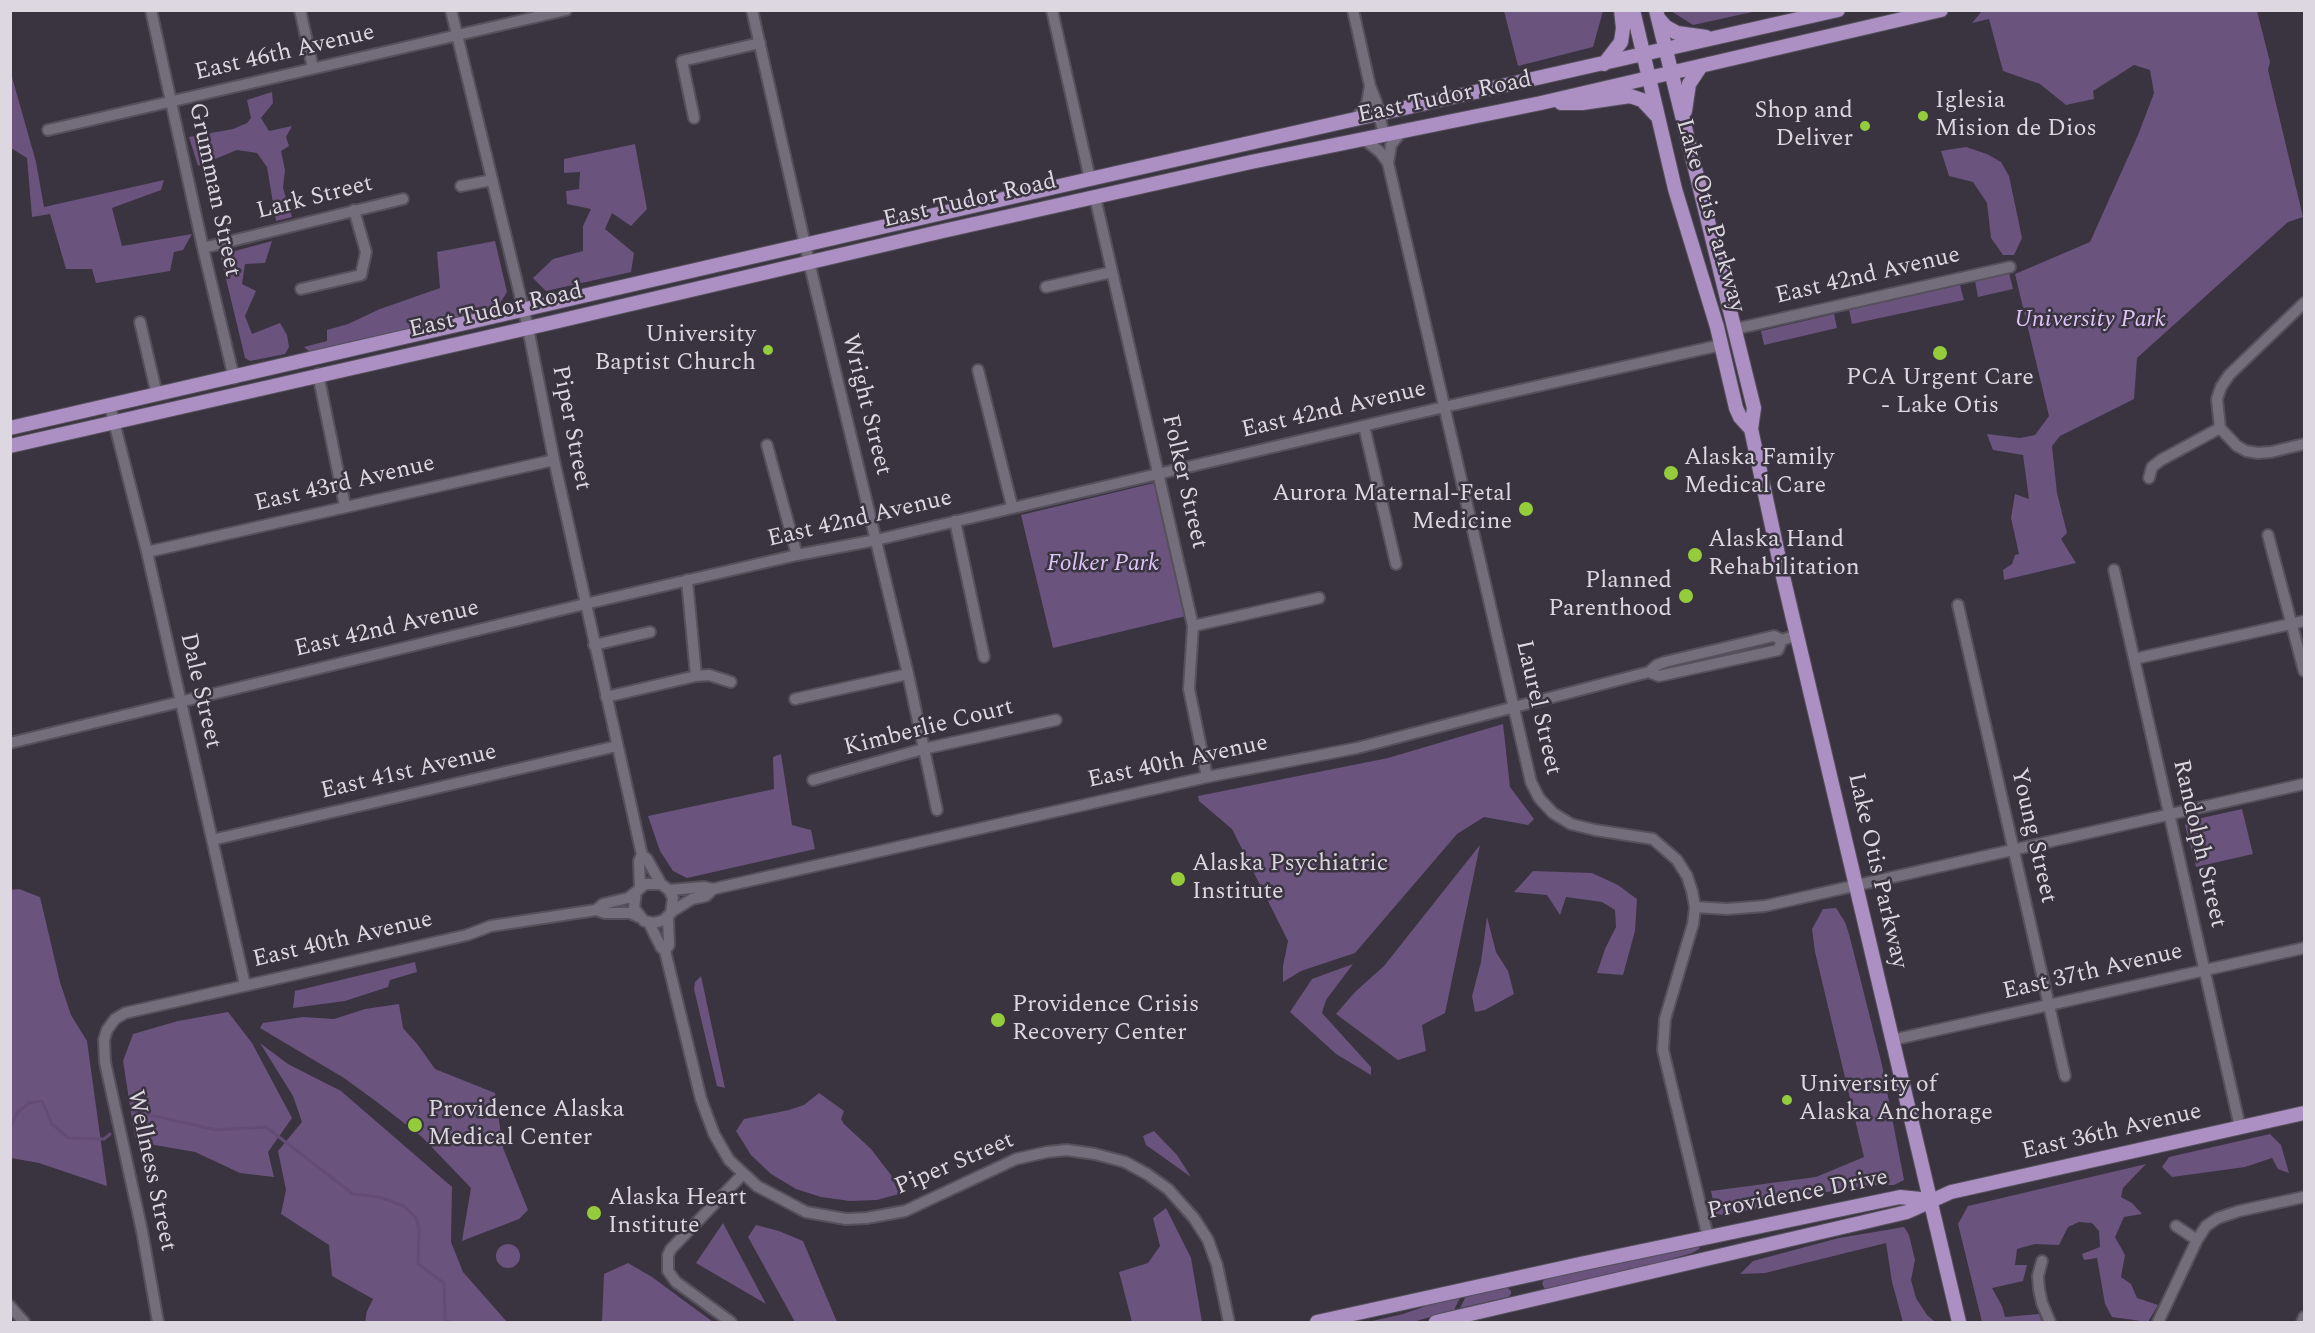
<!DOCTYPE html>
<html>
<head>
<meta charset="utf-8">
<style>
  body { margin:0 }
  #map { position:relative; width:2315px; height:1333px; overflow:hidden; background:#3a3340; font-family:Spectral,serif }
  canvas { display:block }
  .frame { position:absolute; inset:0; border:12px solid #dcd7e0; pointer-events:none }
</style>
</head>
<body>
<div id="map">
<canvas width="2315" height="1333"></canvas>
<div class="frame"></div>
</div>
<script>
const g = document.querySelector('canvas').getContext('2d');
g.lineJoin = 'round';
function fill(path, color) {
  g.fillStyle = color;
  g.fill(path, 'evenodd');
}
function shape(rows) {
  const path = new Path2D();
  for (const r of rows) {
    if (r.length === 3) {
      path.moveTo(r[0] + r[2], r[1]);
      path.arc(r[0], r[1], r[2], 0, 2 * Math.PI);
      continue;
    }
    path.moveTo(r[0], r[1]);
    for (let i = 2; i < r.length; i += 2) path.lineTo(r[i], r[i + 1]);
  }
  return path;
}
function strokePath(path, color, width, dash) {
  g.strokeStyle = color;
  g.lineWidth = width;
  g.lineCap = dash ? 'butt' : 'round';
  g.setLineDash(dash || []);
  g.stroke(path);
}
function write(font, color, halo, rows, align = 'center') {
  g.font = font + ' Spectral,serif';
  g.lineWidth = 5;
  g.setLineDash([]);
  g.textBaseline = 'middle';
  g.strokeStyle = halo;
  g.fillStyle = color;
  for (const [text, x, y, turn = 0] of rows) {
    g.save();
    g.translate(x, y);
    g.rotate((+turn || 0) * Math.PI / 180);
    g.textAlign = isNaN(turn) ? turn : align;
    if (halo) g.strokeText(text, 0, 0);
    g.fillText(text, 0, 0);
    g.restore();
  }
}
fill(shape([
  [1504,11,1504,10,1603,11,1593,47,1518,66],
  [1671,11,1671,10,1757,11,1693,25],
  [1982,11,2257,11,2270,62,2268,70,2303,217,2288,222,2137,358,2134,399,2060,436,2052,446,2057,493,2067,533,2061,539,2076,563,2004,580,2003,570,2012,564,2015,555,2019,554,2011,518,2015,494,2029,499,2023,455,1993,450,1987,434,2020,438,2035,435,2049,416,2015,274,2090,242,2138,135,2154,93,2150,70,2134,65,2093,91,2094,99,2066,105,2040,84,2003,71,1989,19,1972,23],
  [10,70,36,162,44,207,164,180,161,190,112,208,122,246,192,234,183,250,174,252,170,271,96,283,92,269,66,269,50,214,32,217,27,158,11,148],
  [272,92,273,103,261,118,269,131,292,126,286,137,289,146,281,151,285,170,283,188,292,217,276,221,267,167,257,153,237,150,198,166,189,137,233,129,247,123,251,118,247,100],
  [635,144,647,209,631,226,612,213,605,229,634,253,631,272,546,291,533,278,553,259,583,251,583,226,591,209,567,204,566,191,579,189,580,172,564,173,564,159],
  [1966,147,1987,154,2001,162,2009,176,2022,238,2014,255,2003,255,1991,238,1987,203,1973,182,1949,176,1941,151],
  [272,241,265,263,245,264,242,284,256,291,245,316,252,334,280,323,287,335,289,347,285,354,250,361,245,358,221,258,224,254],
  [495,241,507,292,497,308,310,352,304,347,327,341,327,330,348,324,380,309,440,288,437,252],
  [2009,273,2013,289,1978,297,1975,281],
  [1960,285,1964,300,1852,324,1849,310],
  [1834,314,1837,328,1764,345,1761,331],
  [1154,483,1186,616,1053,648,1021,515],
  [1503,724,1510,787,1534,819,1528,825,1484,817,1457,834,1355,953,1301,971,1283,982,1283,966,1288,941,1232,829,1199,801,1198,796,1388,758],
  [781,754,792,825,811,830,815,849,687,878,673,871,660,851,648,816,774,789,773,757],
  [2242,809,2253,854,2196,867,2185,825,2188,821],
  [1480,845,1445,1013,1422,1025,1426,1051,1398,1060,1336,1014,1355,992,1384,966],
  [1533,871,1592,873,1618,885,1637,899,1635,931,1623,975,1597,973,1605,949,1616,927,1615,910,1602,902,1566,897,1560,915,1547,895,1514,892],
  [19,889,40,897,60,982,71,1015,87,1041,107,1186,39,1163,11,1158,10,890],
  [1836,908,1845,922,1849,934,1882,1065,1904,1180,1894,1185,1869,1185,1809,1195,1783,1203,1724,1215,1716,1214,1711,1191,1816,1177,1864,1157,1815,952,1812,929,1823,909],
  [1487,917,1496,952,1508,971,1514,994,1485,1010,1475,1012,1472,996,1481,962],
  [415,962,417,972,390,980,388,987,345,1001,293,1008,295,991],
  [1353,964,1326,1000,1322,1013,1371,1067,1371,1075,1336,1054,1290,1012,1312,979],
  [701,976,725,1088,717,1086,694,989,695,982],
  [399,1004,403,1028,418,1045,435,1069,495,1093,503,1148,528,1210,519,1219,462,1241,471,1188,422,1137,377,1102,344,1078,260,1028,263,1023,303,1017,334,1019,365,1009],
  [228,1012,252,1043,292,1118,268,1152,274,1177,240,1173,195,1152,149,1144,135,1138,123,1061,133,1034,178,1021],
  [260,1043,288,1064,341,1091,452,1187,451,1242,463,1272,507,1322,365,1322,367,1311,373,1299,332,1276,329,1245,281,1214,286,1190,278,1151,302,1122,293,1096],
  [819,1093,844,1111,841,1119,844,1124,871,1149,891,1175,899,1194,877,1200,850,1201,821,1197,796,1189,771,1174,751,1155,736,1131,744,1119,789,1110,804,1105],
  [1154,1131,1177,1155,1191,1177,1146,1145,1143,1136],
  [2270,1134,2281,1145,2289,1173,2278,1169,2272,1158,2245,1167,2172,1177,2162,1167,2169,1157],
  [2146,1164,2123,1188,2121,1197,2132,1203,2142,1214,2124,1217,2115,1237,2125,1255,2121,1277,2131,1284,2137,1298,2158,1305,2148,1322,2112,1317,2105,1304,2097,1258,2084,1260,2082,1254,2100,1247,2099,1231,2092,1223,2079,1222,2068,1227,2059,1245,2035,1244,2017,1249,2015,1265,2027,1265,2023,1281,1992,1288,2002,1306,2005,1317,2039,1314,2042,1322,1982,1322,1958,1224,1968,1206],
  [1166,1208,1191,1258,1202,1322,1132,1322,1119,1272,1148,1263,1160,1246,1153,1218],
  [723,1223,766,1304,696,1263],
  [756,1225,779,1231,803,1241,837,1322,795,1322,748,1237],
  [1904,1227,1909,1235,1915,1260,1911,1280,1916,1298,1927,1315,1935,1322,1903,1322,1892,1282,1886,1243,1765,1273,1740,1274,1753,1261,1839,1238],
  [1701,1243,1699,1249,1692,1253,1617,1275,1546,1291,1542,1284,1544,1279,1556,1275],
  [508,1256,12],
  [628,1263,652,1277,713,1322,602,1322,604,1274],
  [1502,1288,1508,1288,1511,1291,1511,1294,1508,1297,1460,1308,1466,1296],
  [1460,1298,1454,1310,1413,1322,1368,1322,1403,1314,1437,1302]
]), '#6a537d');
strokePath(shape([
  [133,1111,216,1130,266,1127,353,1194,379,1197,404,1206,416,1218,419,1228,418,1264,444,1283,445,1321,450,1322],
  [10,1129,17,1113,29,1103,42,1101,52,1124,68,1138,104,1139,110,1134]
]), '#644c75', 3);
const minor = shape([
  [151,10,203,248,234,378],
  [300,10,313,68],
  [451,10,528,328,554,460,642,855,647,859,661,884,669,890,673,898,671,913,664,920,654,923,644,921,634,908,636,892,645,884,661,884],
  [752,10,809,262,908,674,937,810],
  [1052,10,1090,179],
  [1353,10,1370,86,1376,101,1384,135],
  [694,118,682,61,760,43],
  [1355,120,1367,104,1370,86],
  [48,130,566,10],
  [1401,132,1391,145,1388,163,1531,782,1539,798,1553,813,1571,824,1595,830,1653,839,1677,860,1687,876,1692,891,1695,907,1693,924,1665,1019,1663,1050,1708,1237],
  [1364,139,1380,152,1388,163],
  [461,186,492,180],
  [1095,197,1193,626,1189,689,1207,777],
  [203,248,403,199],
  [1046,287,1112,272],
  [301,289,361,275,366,252,354,210],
  [2304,303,2229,375,2221,387,2217,399,2220,428,2237,446,2246,451,2258,453,2271,452,2304,444],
  [140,322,157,395],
  [1735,329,2010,267],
  [978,370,1012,506],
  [318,374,345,506],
  [110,406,147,552,245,985],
  [1364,426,1396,564],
  [767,445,797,555],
  [2149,478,2152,467,2161,460,2220,428],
  [955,521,984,657],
  [2268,535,2304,671],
  [147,552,554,460],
  [2114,570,2240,1127],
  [687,580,696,676],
  [1958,605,2065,1076],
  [1193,626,1319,598],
  [594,645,650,632],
  [2134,659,2304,621],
  [1649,672,1659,676,1778,650,1782,640],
  [606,697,696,676,709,675,731,682],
  [795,699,908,674],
  [10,743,585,604,797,555,876,540,1444,407,1721,345],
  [813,780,923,749,1056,720],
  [212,840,617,746],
  [640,888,639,861,642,855],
  [669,890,704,887,713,889,1207,777,1357,748,1649,672,1657,665,1665,662,1774,636,1782,640,1797,635],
  [1695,907,1727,909,1765,906,2304,784],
  [596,910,603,904,628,898,636,892],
  [671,912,692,899,706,896,713,889],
  [649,923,661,947,665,951,701,1099,714,1134,729,1160,757,1186,806,1212,846,1219,867,1218,905,1211,1016,1159,1047,1152,1067,1150,1095,1154,1125,1162,1147,1174,1168,1189,1194,1218,1208,1240,1217,1265,1229,1322],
  [665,951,669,945,668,917],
  [1892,1040,2304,948],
  [2176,1226,2197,1240],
  [2042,1261,2038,1276,2039,1289,2042,1303,2050,1322],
  [10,1306,24,1322],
  [158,1322,142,1231,105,1062,104,1040,107,1030,115,1019,125,1013,402,950,467,935,491,926,596,910,605,913,630,913,639,917],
  [731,1322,676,1282,668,1271,668,1255,671,1249,743,1174],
  [2158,1322,2197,1240,2206,1226,2218,1218,2239,1211,2304,1197],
  [2302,1322,2304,1317]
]);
const major = shape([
  [1633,10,1675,189,1717,327,1736,408,1740,417,1751,429],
  [1656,10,1754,408,1751,429,1781,568,1959,1322],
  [1659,19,1666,27,1677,33,1706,37],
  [1604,64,1621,42,1623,28,1621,10],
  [1561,103,1582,103,1630,96,1642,100,1656,115],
  [1685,111,1689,84,1701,66],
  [10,428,1090,179,1838,10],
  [10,446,550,323,943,231,1251,162,1541,103,1941,10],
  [1317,1322,1580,1264,1900,1197,1930,1200],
  [1436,1322,1907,1212,1951,1192,2304,1113]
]);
strokePath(minor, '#55505b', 14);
strokePath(major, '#55505b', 16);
strokePath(minor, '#746d7b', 10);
strokePath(major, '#ac90c4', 14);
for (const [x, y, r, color] of [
  [1923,116,6,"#94cc3c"],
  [1865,126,6,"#94cc3c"],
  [768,350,6,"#94cc3c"],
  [1940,353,8,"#94cc3c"],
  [1671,473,8,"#94cc3c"],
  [1526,509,8,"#94cc3c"],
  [1695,555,8,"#94cc3c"],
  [1686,596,8,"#94cc3c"],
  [1178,879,8,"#94cc3c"],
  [998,1020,8,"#94cc3c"],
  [1787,1100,6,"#94cc3c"],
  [415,1125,8,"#94cc3c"],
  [594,1213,8,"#94cc3c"]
]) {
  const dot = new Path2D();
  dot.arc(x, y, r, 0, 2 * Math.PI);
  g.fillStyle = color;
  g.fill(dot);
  strokePath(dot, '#3a3340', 2);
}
write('24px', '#dcd7e0', '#3a3340', [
  ["East 46th Avenue",285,54,-13],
  ["East Tudor Road",1445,99,-12],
  ["Grumman Street",213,190,78],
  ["Lark Street",315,199,-14],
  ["East Tudor Road",970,202,-13],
  ["Lake Otis Parkway",1709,216,74],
  ["East 42nd Avenue",1868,277,-13],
  ["East Tudor Road",496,312,-13],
  ["Wright Street",865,405,76],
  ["East 42nd Avenue",1334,411,-13],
  ["Piper Street",570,428,79],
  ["Folker Street",1183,482,77],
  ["East 43rd Avenue",345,485,-13],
  ["East 42nd Avenue",860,520,-13],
  ["East 42nd Avenue",387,630,-13],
  ["Dale Street",199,691,77],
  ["Laurel Street",1537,708,77],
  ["Kimberlie Court",929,729,-14],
  ["East 40th Avenue",1178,763,-12],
  ["East 41st Avenue",409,773,-13],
  ["Young Street",2032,836,77],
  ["Randolph Street",2198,844,77],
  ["Lake Otis Parkway",1876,871,77],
  ["East 40th Avenue",343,941,-13],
  ["East 37th Avenue",2093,973,-13],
  ["East 36th Avenue",2112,1133,-13],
  ["Piper Street",955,1165,-23],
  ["Wellness Street",150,1171,78],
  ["Providence Drive",1798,1196,-11]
]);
write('24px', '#dcd7e0', '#3a3340', [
  ["Iglesia",1935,102],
  ["Mision de Dios",1935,130],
  ["Shop and",1853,112,"right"],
  ["Deliver",1853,140,"right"],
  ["University",756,336,"right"],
  ["Baptist Church",756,364,"right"],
  ["PCA Urgent Care",1940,379,"center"],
  ["- Lake Otis",1940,407,"center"],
  ["Alaska Family",1684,459],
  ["Medical Care",1684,487],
  ["Aurora Maternal-Fetal",1512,495,"right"],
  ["Medicine",1512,523,"right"],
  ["Alaska Hand",1708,541],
  ["Rehabilitation",1708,569],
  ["Planned",1672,582,"right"],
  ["Parenthood",1672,610,"right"],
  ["Alaska Psychiatric",1192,865],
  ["Institute",1192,893],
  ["Providence Crisis",1012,1006],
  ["Recovery Center",1012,1034],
  ["University of",1799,1086],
  ["Alaska Anchorage",1799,1114],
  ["Providence Alaska",428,1111],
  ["Medical Center",428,1139],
  ["Alaska Heart",608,1199],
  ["Institute",608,1227]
], 'left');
write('italic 24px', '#dfc3f8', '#3a3340', [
  ["University Park",2090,321],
  ["Folker Park",1103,565]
]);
</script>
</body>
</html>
